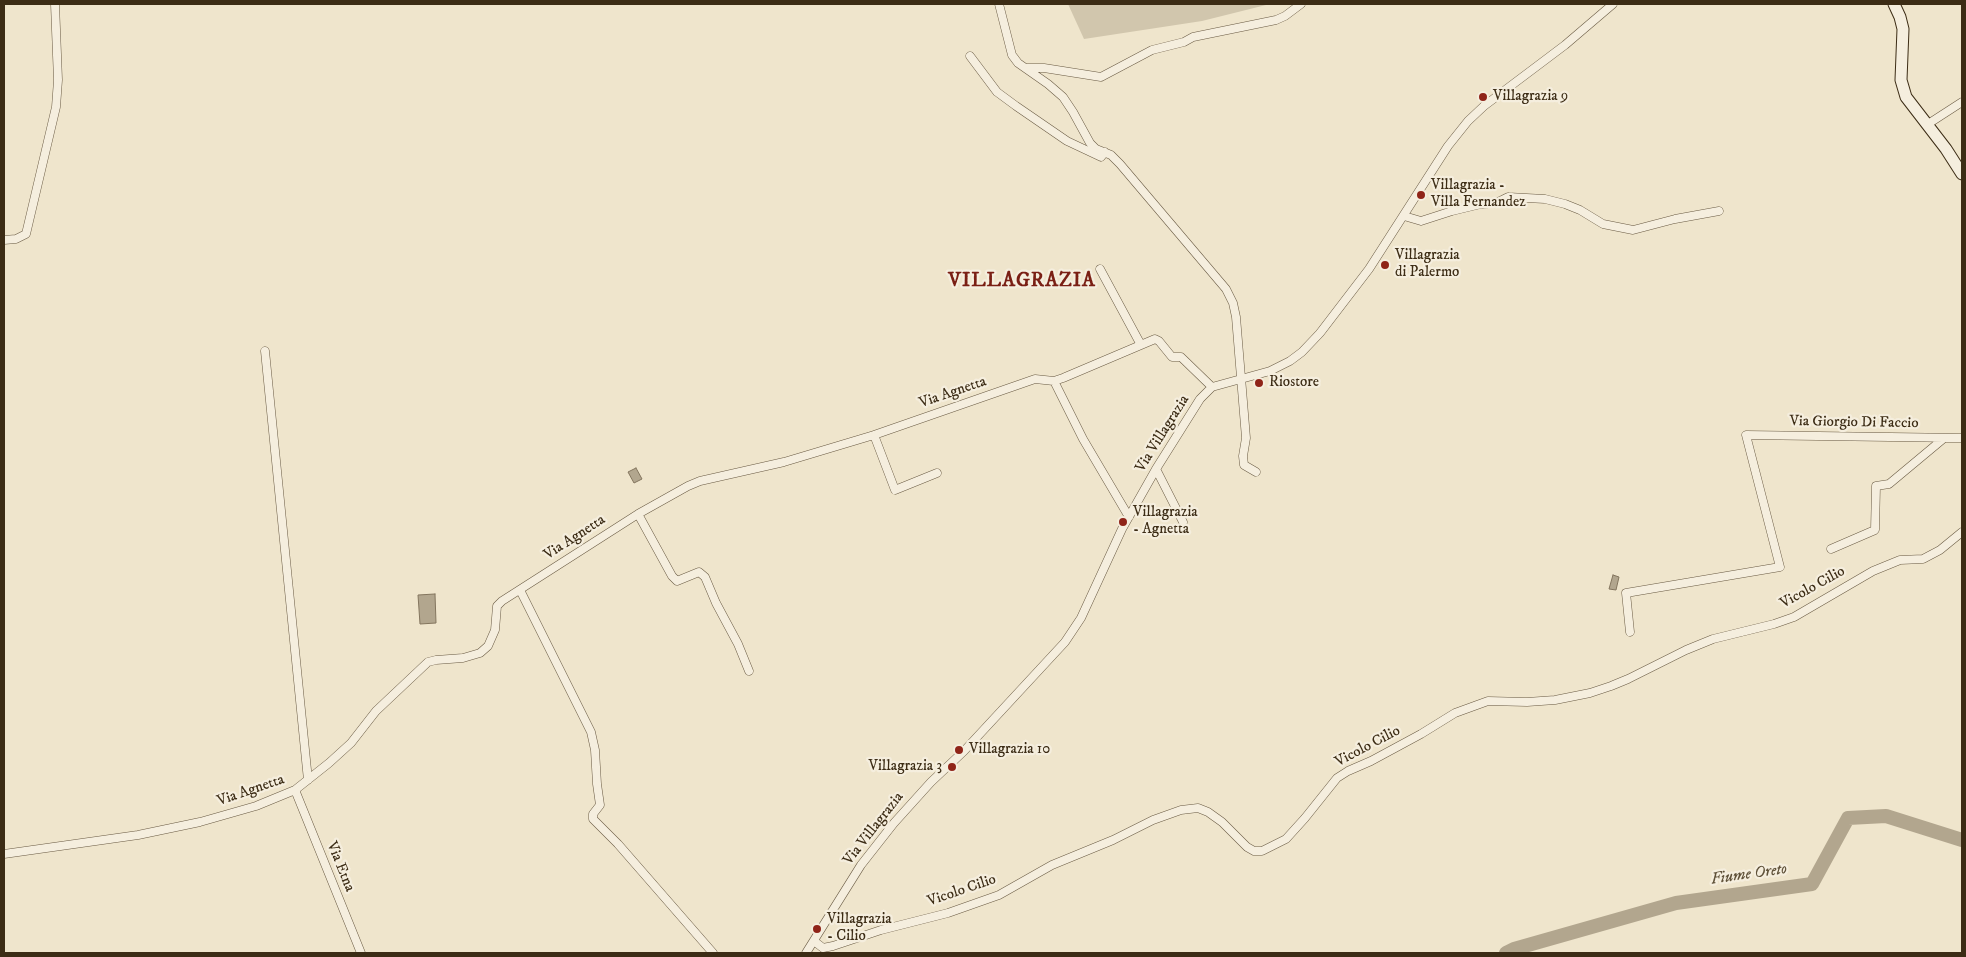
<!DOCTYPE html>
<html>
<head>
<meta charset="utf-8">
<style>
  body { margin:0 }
  #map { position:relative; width:1966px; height:957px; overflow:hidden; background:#efe5cc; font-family:"IM FELL DW Pica",serif }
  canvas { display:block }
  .frame { position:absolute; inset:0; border:5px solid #3c2c15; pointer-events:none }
</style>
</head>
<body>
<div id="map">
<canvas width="1966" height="957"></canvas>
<div class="frame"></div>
</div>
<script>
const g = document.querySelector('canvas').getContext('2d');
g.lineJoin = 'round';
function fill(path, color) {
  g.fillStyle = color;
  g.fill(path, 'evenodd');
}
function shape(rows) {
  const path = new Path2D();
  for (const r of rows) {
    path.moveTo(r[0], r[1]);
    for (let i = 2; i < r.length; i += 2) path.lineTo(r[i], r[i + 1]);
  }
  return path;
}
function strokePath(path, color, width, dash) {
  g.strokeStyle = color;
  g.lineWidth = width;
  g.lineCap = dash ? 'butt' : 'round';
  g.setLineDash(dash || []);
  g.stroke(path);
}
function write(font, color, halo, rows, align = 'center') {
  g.font = font + ' "IM FELL DW Pica",serif';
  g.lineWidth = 4.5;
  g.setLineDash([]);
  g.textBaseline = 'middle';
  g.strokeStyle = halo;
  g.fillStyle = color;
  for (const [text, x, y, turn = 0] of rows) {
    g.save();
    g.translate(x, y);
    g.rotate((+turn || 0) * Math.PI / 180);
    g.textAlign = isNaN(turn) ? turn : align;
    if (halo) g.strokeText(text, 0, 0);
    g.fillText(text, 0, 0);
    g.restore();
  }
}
fill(shape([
  [1068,4,1270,4,1202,21,1084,39]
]), '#d1c6ad');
const water = shape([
  [636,468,642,479,634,483,628,472,636,468],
  [1613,575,1619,577,1616,590,1609,589,1613,575],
  [435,594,436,623,420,624,418,595,435,594]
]);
fill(water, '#b2a68e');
strokePath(water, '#83755e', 1);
strokePath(shape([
  [1506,953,1514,949,1676,903,1812,884,1848,818,1886,816,1962,840]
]), '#b2a68e', 14);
const minor = shape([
  [999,4,1012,55,1018,63,1048,84,1063,97,1073,112,1090,143,1096,149,1111,155,1120,164,1226,289,1233,303,1236,317,1246,438,1243,456,1244,465,1256,472],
  [970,56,997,92,1016,106,1067,141,1101,157,1105,152],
  [1026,68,1044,68,1101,77,1152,50,1184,42,1193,37,1276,20,1285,16,1301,4],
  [1928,124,1962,102],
  [1404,216,1421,221,1452,211,1481,204,1496,203,1508,197,1545,199,1565,204,1580,210,1603,224,1633,230,1675,219,1719,211],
  [4,240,16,239,26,234,56,107,58,80,55,4],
  [1100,269,1141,345],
  [265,351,308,780],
  [1054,381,1083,439,1129,517],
  [874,435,895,490,937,473],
  [1156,469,1183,522],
  [638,514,672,576,677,581,699,572,705,577,716,603,738,644,749,671],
  [1831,549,1875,530,1876,486,1889,484,1943,439],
  [520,590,591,732,595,750,597,784,600,805,593,814,593,819,618,844,713,953],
  [1630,632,1626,593,1780,567,1746,435,1962,438],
  [295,790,361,953],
  [4,854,138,835,200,822,256,806,295,790,329,763,351,743,376,711,428,662,436,660,463,658,480,653,488,646,495,630,497,606,502,601,638,514,688,486,700,481,784,462,874,435,1035,379,1054,381,1063,378,1155,339,1159,341,1172,357,1181,357,1212,387],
  [814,941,823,948,833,946,881,930,948,913,999,895,1052,865,1113,840,1153,820,1181,810,1198,808,1208,812,1222,822,1247,847,1254,851,1262,851,1286,839,1305,818,1337,778,1348,771,1371,761,1421,734,1455,713,1488,701,1527,702,1555,700,1590,693,1611,686,1628,679,1686,650,1713,639,1774,624,1794,617,1873,571,1900,560,1923,559,1940,550,1962,532],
  [806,953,861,865,894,823,931,782,964,751,1065,642,1081,618,1122,529,1156,469,1200,399,1212,387,1270,371,1290,361,1302,352,1320,333,1369,269,1448,146,1468,121,1484,106,1565,45,1613,4]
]);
const secondary = shape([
  [1894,4,1900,17,1903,29,1901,80,1906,97,1946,149,1962,174]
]);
strokePath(minor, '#695a43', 9);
strokePath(secondary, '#3c2c15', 13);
strokePath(minor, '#f5eede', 8);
strokePath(secondary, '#f5eede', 11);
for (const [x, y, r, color] of [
  [1483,97,5,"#8f2418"],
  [1421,195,5,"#8f2418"],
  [1385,265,5,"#8f2418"],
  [1259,383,5,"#8f2418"],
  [1123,522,5,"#8f2418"],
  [959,750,5,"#8f2418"],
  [952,767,5,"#8f2418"],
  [817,929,5,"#8f2418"]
]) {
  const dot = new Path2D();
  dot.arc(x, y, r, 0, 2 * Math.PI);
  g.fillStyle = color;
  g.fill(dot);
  strokePath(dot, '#f5eede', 2);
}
write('15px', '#3c2c15', '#f5eede', [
  ["Villagrazia 9",1493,97],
  ["Villagrazia -",1431,186],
  ["Villa Fernandez",1431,203],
  ["Villagrazia",1395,256],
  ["di Palermo",1395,273],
  ["Riostore",1269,383],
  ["Villagrazia",1133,513],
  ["- Agnetta",1133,530],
  ["Villagrazia 10",969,750],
  ["Villagrazia 3",942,767,"right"],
  ["Villagrazia",827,920],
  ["- Cilio",827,937]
], 'left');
write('15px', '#3c2c15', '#f5eede', [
  ["Via Agnetta",953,393,-19],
  ["Via Giorgio Di Faccio",1854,423,1],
  ["Via Villagrazia",1163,434,-58],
  ["Via Agnetta",575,538,-33],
  ["Vicolo Cilio",1813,588,-29],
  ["Vicolo Cilio",1368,747,-28],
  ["Via Agnetta",251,791,-19],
  ["Via Villagrazia",874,829,-52],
  ["Via Etna",340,867,68],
  ["Vicolo Cilio",962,891,-19]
]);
write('italic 16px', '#5f5139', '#f5eede', [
  ["Fiume Oreto",1749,875,-8]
]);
g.letterSpacing = '1px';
write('bold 20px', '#7a1f14', '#f5eede', [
  ["VILLAGRAZIA",1022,282]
]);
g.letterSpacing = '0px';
</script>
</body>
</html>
